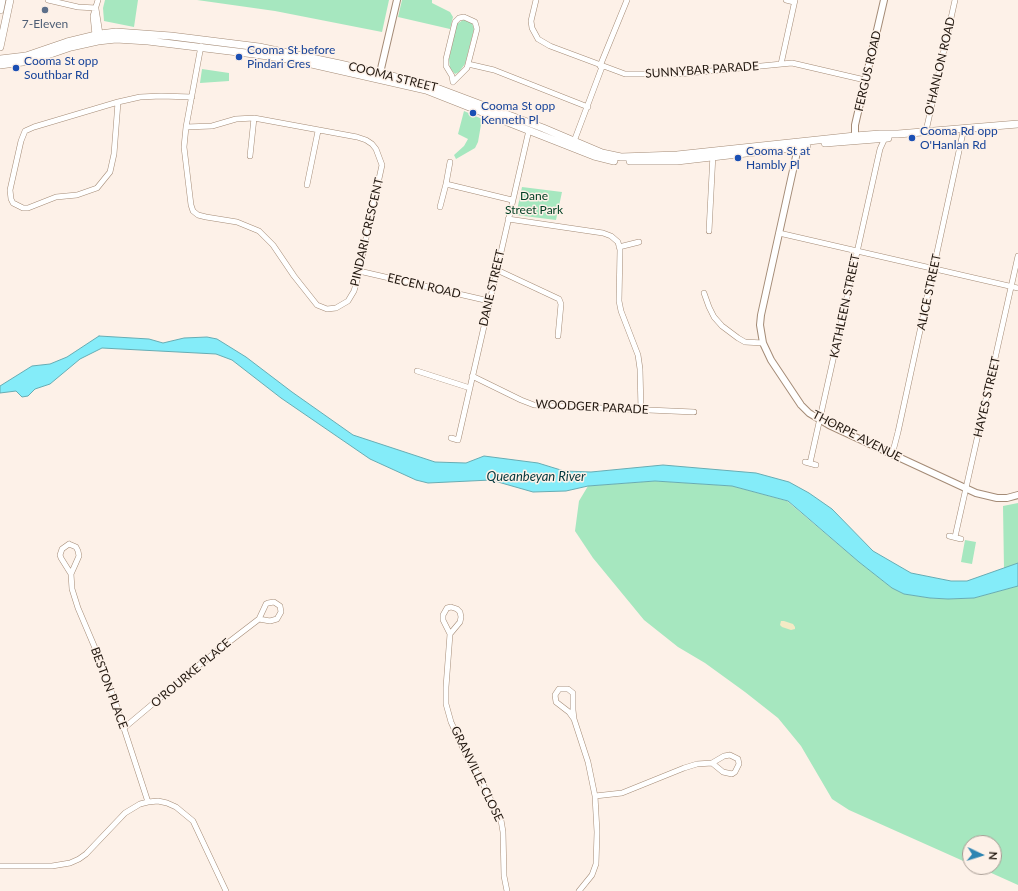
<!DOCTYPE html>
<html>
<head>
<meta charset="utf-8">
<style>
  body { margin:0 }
  #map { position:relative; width:1018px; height:891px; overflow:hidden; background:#fdf1e8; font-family:Lato,sans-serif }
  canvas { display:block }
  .north { position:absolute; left:962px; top:835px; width:40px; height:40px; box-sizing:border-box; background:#fdf1e8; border:1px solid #a59a92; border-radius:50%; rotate:94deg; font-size:11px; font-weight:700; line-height:16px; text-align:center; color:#221810 }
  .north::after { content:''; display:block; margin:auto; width:14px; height:18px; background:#2c84b2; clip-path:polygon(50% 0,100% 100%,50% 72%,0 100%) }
</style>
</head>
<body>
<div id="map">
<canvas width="1018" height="891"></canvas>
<div class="north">N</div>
</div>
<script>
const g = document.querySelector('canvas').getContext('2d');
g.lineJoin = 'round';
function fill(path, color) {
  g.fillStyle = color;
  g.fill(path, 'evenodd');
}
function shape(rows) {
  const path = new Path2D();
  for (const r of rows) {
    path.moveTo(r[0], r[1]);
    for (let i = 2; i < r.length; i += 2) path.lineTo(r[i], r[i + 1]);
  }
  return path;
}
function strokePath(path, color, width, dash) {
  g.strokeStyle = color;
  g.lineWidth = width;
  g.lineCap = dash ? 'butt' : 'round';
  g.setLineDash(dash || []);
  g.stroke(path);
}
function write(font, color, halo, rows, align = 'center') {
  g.font = font + ' Lato,sans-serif';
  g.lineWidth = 3;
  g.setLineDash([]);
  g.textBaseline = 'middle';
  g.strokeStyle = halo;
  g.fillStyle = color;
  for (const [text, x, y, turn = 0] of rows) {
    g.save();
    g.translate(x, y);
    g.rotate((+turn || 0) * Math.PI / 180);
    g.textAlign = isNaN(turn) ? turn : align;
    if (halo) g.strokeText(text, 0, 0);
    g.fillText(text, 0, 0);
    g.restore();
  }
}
fill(shape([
  [105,0,138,0,134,27,104,21,103,8],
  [197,0,389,0,382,32,275,11],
  [402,0,432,0,432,3,450,12,453,17,450,29,398,17],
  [463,20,469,21,472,23,474,29,465,64,459,72,455,74,450,68,449,59,456,27,457,24],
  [202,69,229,73,229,81,200,83],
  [464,111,482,119,478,142,475,148,456,159,454,155,464,146,468,139,458,134],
  [522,187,562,192,556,220,516,215],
  [655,481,732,486,787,501,859,562,892,588,904,594,930,598,948,599,974,598,1018,586,1018,885,978,867,994,867,994,843,970,843,970,864,849,810,832,799,801,746,778,718,745,692,705,663,678,647,644,620,593,558,575,531,579,501,588,486],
  [1018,503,1018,563,1004,569,1003,506],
  [965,540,976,542,972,564,961,562]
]), '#a6e7bf');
fill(shape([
  [781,621,784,621,793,624,795,627,795,629,791,630,782,627,780,625]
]), '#f4eac5');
const water = shape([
  [99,336,149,339,163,343,184,338,207,337,217,339,246,357,292,392,353,435,435,462,466,463,484,456,538,463,564,471,591,472,663,465,756,473,789,482,809,493,832,509,873,551,911,573,951,581,967,581,1018,563,1018,586,974,598,948,599,930,598,904,594,892,588,859,562,788,501,732,486,655,481,588,486,566,491,533,492,491,480,428,483,416,480,370,459,281,398,232,360,216,354,102,348,80,359,50,384,35,389,28,396,22,397,16,391,0,393,0,386,32,366,50,364,67,357,99,336]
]);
fill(water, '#84ecf9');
strokePath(water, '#67acb3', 1);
const minor = shape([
  [48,0,78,7,96,8],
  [536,0,531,21,532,28,538,39,550,46,625,74,679,74,792,63,865,80],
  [786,0,794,2],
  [96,9,100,34],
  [464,17,475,22,477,29,467,68,453,82,452,76,446,66,446,59,455,22,459,18,464,17],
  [95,35,93,16,98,0],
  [468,64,494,70,588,107],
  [781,64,795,0],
  [600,66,627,0],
  [118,102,114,154,110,172,97,188,77,195,56,197,28,208,23,208,13,203,11,199,10,190,21,141,25,131,34,127,118,102,140,97,161,96,192,97],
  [186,127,212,126,236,119,254,118,357,137,366,140,372,144,376,149,382,165,356,284,354,291,348,301,336,308,327,309,317,305,294,276,273,245,259,231,237,222,206,217,198,215,193,211,191,205,184,147,186,127,201,46],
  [926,131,955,0],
  [573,144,602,67],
  [250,156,254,118],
  [446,184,450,162],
  [307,185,318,131],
  [440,207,446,184,512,200],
  [508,219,603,233,611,236,618,242,620,250,619,301,621,311,638,355,640,369,641,410],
  [709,231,713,154],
  [779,233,1018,288],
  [619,247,639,242],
  [497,270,559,299,561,304,558,336],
  [359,271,489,301],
  [704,293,709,307,714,317,722,326,738,338,745,342,763,343],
  [417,371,470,388],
  [472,376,521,400,534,405,694,412],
  [451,438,458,440,529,130],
  [892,455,898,432,964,128],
  [805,462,816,465],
  [810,463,880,149,885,138],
  [949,536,961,539],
  [955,537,1018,256],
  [69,544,76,547,78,551,79,556,71,574,61,558,60,555,62,549,69,544],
  [71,574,72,589,78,608,95,648,116,704,148,802],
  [451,607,457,609,460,612,461,617,460,622,450,634,443,620,443,615,447,608,451,607],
  [450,634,446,687,446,704,451,722,467,757,479,776,501,820,503,832,504,876,507,891],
  [574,719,569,712,556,702,555,695,559,689,568,689,573,693,573,710,574,719,588,762,595,796,597,832,596,864,592,875,579,891],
  [124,728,199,665,259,619,266,604,268,603,274,602,280,606,281,612,277,619,270,621,259,619],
  [730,755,738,759,739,764,735,772,732,774,723,772,712,763,724,756,730,755],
  [595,796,622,793,684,768,697,764,712,763],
  [0,866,52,866,70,863,79,859,86,854,125,813,140,804,148,802,158,801,167,803,176,807,193,821,226,891]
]);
const tertiary = shape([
  [380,73,397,0],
  [855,140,855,125,884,0],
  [799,143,761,315,760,325,763,343,771,360,801,405,809,413,829,425,976,493,997,498,1007,498,1018,495]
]);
const secondary = shape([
  [0,10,2,0],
  [0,47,10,0],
  [0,59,26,56,67,42,100,34,116,32,171,36,259,47,340,64,426,84,543,128,602,153,621,157,677,155,855,136,880,134,898,134,1018,124],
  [0,65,30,61,71,47,98,41,116,39,148,41,254,54,294,60,426,90,594,156,614,161],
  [825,143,888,138],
  [630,161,677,161,807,146]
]);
strokePath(minor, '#a48b76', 6);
strokePath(tertiary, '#a48b76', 8);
strokePath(secondary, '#a48b76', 8);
strokePath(minor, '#fff', 5);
strokePath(tertiary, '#fff', 6);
strokePath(secondary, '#fff', 7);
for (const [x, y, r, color] of [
  [45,10,4,"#5c6f8a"],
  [239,57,4,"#1a4fb4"],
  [16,68,4,"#1a4fb4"],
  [473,113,4,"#1a4fb4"],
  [912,138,4,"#1a4fb4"],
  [738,158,4,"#1a4fb4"]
]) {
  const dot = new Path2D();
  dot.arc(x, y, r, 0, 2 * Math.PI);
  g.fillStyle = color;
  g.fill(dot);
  strokePath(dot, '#fdf1e8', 1.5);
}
write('12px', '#4e5e75', '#fdf1e8', [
  ["7-Eleven",45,24]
]);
write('12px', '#164399', '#fdf1e8', [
  ["Cooma St before",247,50],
  ["Pindari Cres",247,64],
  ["Cooma St opp",24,61],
  ["Southbar Rd",24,75],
  ["Cooma St opp",481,106],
  ["Kenneth Pl",481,120],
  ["Cooma Rd opp",920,131],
  ["O'Hanlan Rd",920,145],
  ["Cooma St at",746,151],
  ["Hambly Pl",746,165]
], 'left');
write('12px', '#221810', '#fdf1e8', [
  ["O'HANLON ROAD",940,66,-77],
  ["SUNNYBAR PARADE",702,70,-4],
  ["FERGUS ROAD",868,71,-77],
  ["COOMA STREET",393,77,14],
  ["PINDARI CRESCENT",367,232,-77],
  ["EECEN ROAD",424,286,13],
  ["DANE STREET",492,288,-77],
  ["ALICE STREET",929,292,-78],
  ["KATHLEEN STREET",845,306,-78],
  ["HAYES STREET",987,397,-77],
  ["WOODGER PARADE",592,407,3],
  ["THORPE AVENUE",857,436,27],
  ["O'ROURKE PLACE",191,673,-40],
  ["BESTON PLACE",109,688,70],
  ["GRANVILLE CLOSE",477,774,64]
]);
write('12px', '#014024', '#fdf1e8', [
  ["Dane",534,196],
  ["Street Park",534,210]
]);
write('italic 13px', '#04383e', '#fdf1e8', [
  ["Queanbeyan River",536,477]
]);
</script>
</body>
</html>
